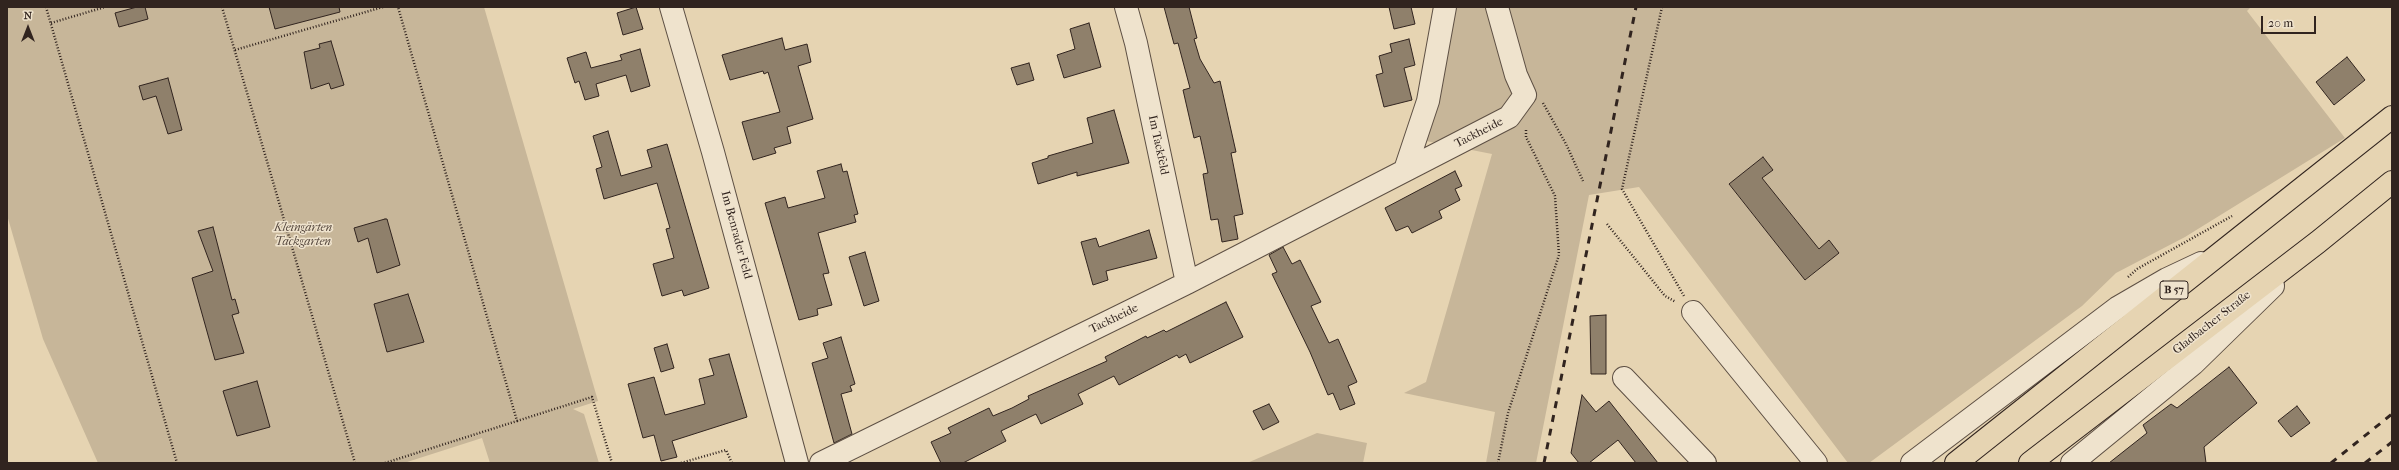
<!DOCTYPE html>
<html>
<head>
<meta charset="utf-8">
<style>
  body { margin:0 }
  #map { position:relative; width:2399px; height:470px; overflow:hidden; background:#e6d4b2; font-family:"IM FELL French Canon",serif }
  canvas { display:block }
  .frame { position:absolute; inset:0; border:8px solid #31241f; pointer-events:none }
  .north { position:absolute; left:8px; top:8px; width:40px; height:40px; -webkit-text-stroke:3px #efe3cd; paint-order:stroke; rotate:0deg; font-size:11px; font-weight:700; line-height:16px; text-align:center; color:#31241f }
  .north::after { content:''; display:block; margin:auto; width:14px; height:18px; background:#31241f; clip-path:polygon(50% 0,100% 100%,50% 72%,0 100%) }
  .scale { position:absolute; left:2261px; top:16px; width:55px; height:18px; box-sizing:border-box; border:2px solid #31241f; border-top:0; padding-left:5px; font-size:12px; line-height:14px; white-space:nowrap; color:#31241f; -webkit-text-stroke:3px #efe3cd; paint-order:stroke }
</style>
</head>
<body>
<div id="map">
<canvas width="2399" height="470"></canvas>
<div class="frame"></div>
<div class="north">N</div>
<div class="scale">20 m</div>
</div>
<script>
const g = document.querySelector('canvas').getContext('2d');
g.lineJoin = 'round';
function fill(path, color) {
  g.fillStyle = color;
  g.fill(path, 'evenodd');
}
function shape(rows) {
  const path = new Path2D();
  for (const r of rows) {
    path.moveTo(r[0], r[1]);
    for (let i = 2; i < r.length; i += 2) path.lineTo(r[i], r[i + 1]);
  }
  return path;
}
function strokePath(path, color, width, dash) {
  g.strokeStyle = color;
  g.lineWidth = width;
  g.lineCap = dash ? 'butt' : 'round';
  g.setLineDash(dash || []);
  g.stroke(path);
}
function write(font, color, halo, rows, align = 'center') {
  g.font = font + ' "IM FELL French Canon",serif';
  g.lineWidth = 3;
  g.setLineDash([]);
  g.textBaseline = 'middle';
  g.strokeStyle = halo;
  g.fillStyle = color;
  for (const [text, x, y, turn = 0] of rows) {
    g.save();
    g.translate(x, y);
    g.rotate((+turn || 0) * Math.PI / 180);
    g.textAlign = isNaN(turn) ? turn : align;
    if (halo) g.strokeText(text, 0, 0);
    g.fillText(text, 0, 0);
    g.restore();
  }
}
fill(shape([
  [7,7,484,7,598,401,573,409,584,414,599,463,490,463,482,438,404,463,98,463,43,339,7,215],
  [1445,7,2251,7,2247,11,2345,138,2185,237,2116,273,2082,306,1869,463,1848,463,1639,187,1589,195,1536,463,1486,463,1495,412,1404,393,1426,382,1492,154,1416,139],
  [1763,157,1773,170,1762,178,1819,249,1829,240,1839,253,1806,280,1729,185],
  [1317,433,1367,443,1363,463,1247,463]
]), '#c7b699');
const building = shape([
  [137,7,145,7,148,19,119,27,115,13,137,7],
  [269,7,339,7,340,12,275,29,269,7],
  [636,7,643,29,623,35,617,13,636,7],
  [1164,7,1189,7,1197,38,1194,39,1200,59,1214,83,1220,81,1236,152,1231,153,1243,214,1234,216,1238,239,1222,242,1218,219,1211,220,1203,174,1208,173,1200,136,1194,138,1183,90,1190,88,1178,43,1174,44,1164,7],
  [1389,7,1411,7,1415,24,1394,29,1389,7],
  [1089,23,1101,67,1064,78,1057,55,1075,49,1070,29,1089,23],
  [782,38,785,50,807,44,811,62,798,66,813,119,787,127,791,143,774,148,776,153,753,160,742,122,780,112,768,72,764,74,763,71,730,80,722,55,782,38],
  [1409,39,1415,65,1404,68,1412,100,1384,107,1376,75,1383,73,1379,56,1392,52,1390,44,1409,39],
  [331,41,344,85,331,89,329,83,311,89,304,52,320,48,319,44,331,41],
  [640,49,650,86,631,92,626,75,596,84,599,96,585,100,579,81,575,83,567,58,586,52,591,68,622,60,620,55,640,49],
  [2347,57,2365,80,2334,105,2316,82,2347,57],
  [1029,63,1034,80,1017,85,1011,68,1029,63],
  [168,78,182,130,168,134,156,96,143,100,139,86,168,78],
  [1114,110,1129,163,1077,176,1077,172,1038,184,1032,163,1048,158,1048,156,1093,143,1087,118,1114,110],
  [608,131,621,176,652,167,647,150,667,144,709,288,684,296,682,290,662,296,653,264,674,258,666,229,670,228,657,183,604,199,596,169,602,167,593,136,608,131],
  [1763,157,1773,170,1762,178,1819,249,1829,240,1839,253,1805,280,1729,184,1763,157],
  [841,164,843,172,847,171,855,203,858,214,854,215,856,222,818,233,829,273,823,274,832,305,817,309,818,315,799,320,765,203,785,197,788,208,825,198,817,171,841,164],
  [1455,171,1462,186,1455,189,1460,200,1439,211,1442,218,1412,233,1408,226,1396,231,1385,208,1455,171],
  [385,219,387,219,400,265,377,273,368,238,358,242,354,228,385,219],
  [213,227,232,300,235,299,239,313,232,315,244,353,215,360,192,278,213,271,198,231,213,227],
  [1149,230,1157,258,1106,271,1108,280,1093,285,1081,242,1096,238,1099,247,1149,230],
  [1283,247,1292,264,1300,260,1321,302,1311,306,1329,343,1338,339,1357,382,1348,386,1355,404,1340,410,1333,393,1328,395,1310,352,1272,274,1277,272,1269,255,1283,247],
  [865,252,879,301,864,306,849,257,865,252],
  [408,294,424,342,387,352,374,304,408,294],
  [1226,302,1243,337,1190,363,1186,354,1179,358,1177,355,1119,385,1114,376,1078,394,1083,404,1041,424,1036,414,1001,431,1006,441,963,463,941,463,931,442,951,433,948,428,989,408,993,416,1012,408,1029,399,1028,396,1107,361,1105,357,1146,336,1147,338,1164,330,1166,332,1226,302],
  [1606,315,1606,374,1591,374,1590,316,1606,315],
  [841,337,855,384,850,386,852,391,841,394,852,434,834,443,812,363,828,358,823,343,841,337],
  [667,344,674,368,661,372,654,348,667,344],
  [729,354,747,417,672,441,677,457,661,461,654,435,643,438,628,384,654,377,665,415,705,404,699,379,714,375,709,359,729,354],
  [2229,367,2257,403,2204,447,2206,463,2109,463,2147,433,2143,425,2171,404,2177,408,2229,367],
  [257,381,270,427,237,436,223,391,257,381],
  [1582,395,1596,412,1609,401,1658,463,1636,463,1618,440,1589,463,1579,463,1571,453,1582,395],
  [1269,404,1279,422,1263,430,1253,411,1269,404],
  [2297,406,2310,423,2291,437,2278,421,2297,406]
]);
fill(building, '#8f806b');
strokePath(building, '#31241f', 1);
const minor = shape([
  [671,7,713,152,797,463],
  [1126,7,1136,43,1187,283],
  [1405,170,1428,101,1445,7],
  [1693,312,1816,463],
  [1624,378,1705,463],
  [821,463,1187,283,1509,117,1525,95,1516,75,1497,7],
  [1912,463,2117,308,2167,279,2201,263],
  [2072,463,2193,364,2273,286]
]);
const major = shape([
  [1956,463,2392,117],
  [2030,463,2318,242,2392,182]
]);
strokePath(minor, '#5e5044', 24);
strokePath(major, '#31241f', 24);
strokePath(shape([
  [46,7,177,463],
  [222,7,355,463],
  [1662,7,1622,189,1684,296],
  [51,23,105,7],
  [235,50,383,7],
  [1543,103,1566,144,1583,181],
  [1607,224,1665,296,1676,302],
  [2128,277,2137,269,2232,216],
  [517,421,592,397,612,463],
  [385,463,517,421,398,7],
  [681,463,726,450,732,463],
  [1498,463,1508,413,1559,255,1555,196,1526,137,1526,129]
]), '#31241f', 2.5, [1, 2]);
strokePath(minor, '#efe3cd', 22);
strokePath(major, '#e6d4b2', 22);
strokePath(shape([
  [1544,463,1636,7],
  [2331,463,2392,414],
  [2365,463,2392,442]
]), '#31241f', 3, [7, 7]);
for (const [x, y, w] of [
  [2174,290,28]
]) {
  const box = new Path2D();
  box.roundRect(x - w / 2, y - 9, w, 18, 3);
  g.fillStyle = '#efe3cd';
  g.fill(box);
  strokePath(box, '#31241f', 1);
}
write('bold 11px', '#31241f', null, [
  ["B 57",2174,290]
]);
write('12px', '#31241f', '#efe3cd', [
  ["Tackheide",1479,133,-27],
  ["Im Tackfeld",1158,145,78],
  ["Im Benrader Feld",736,235,75],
  ["Tackheide",1114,319,-26],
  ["Gladbacher Straße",2212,323,-38]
]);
write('italic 12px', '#56483e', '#efe3cd', [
  ["Kleingärten",303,228],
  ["Tackgarten",303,242]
]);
</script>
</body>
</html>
